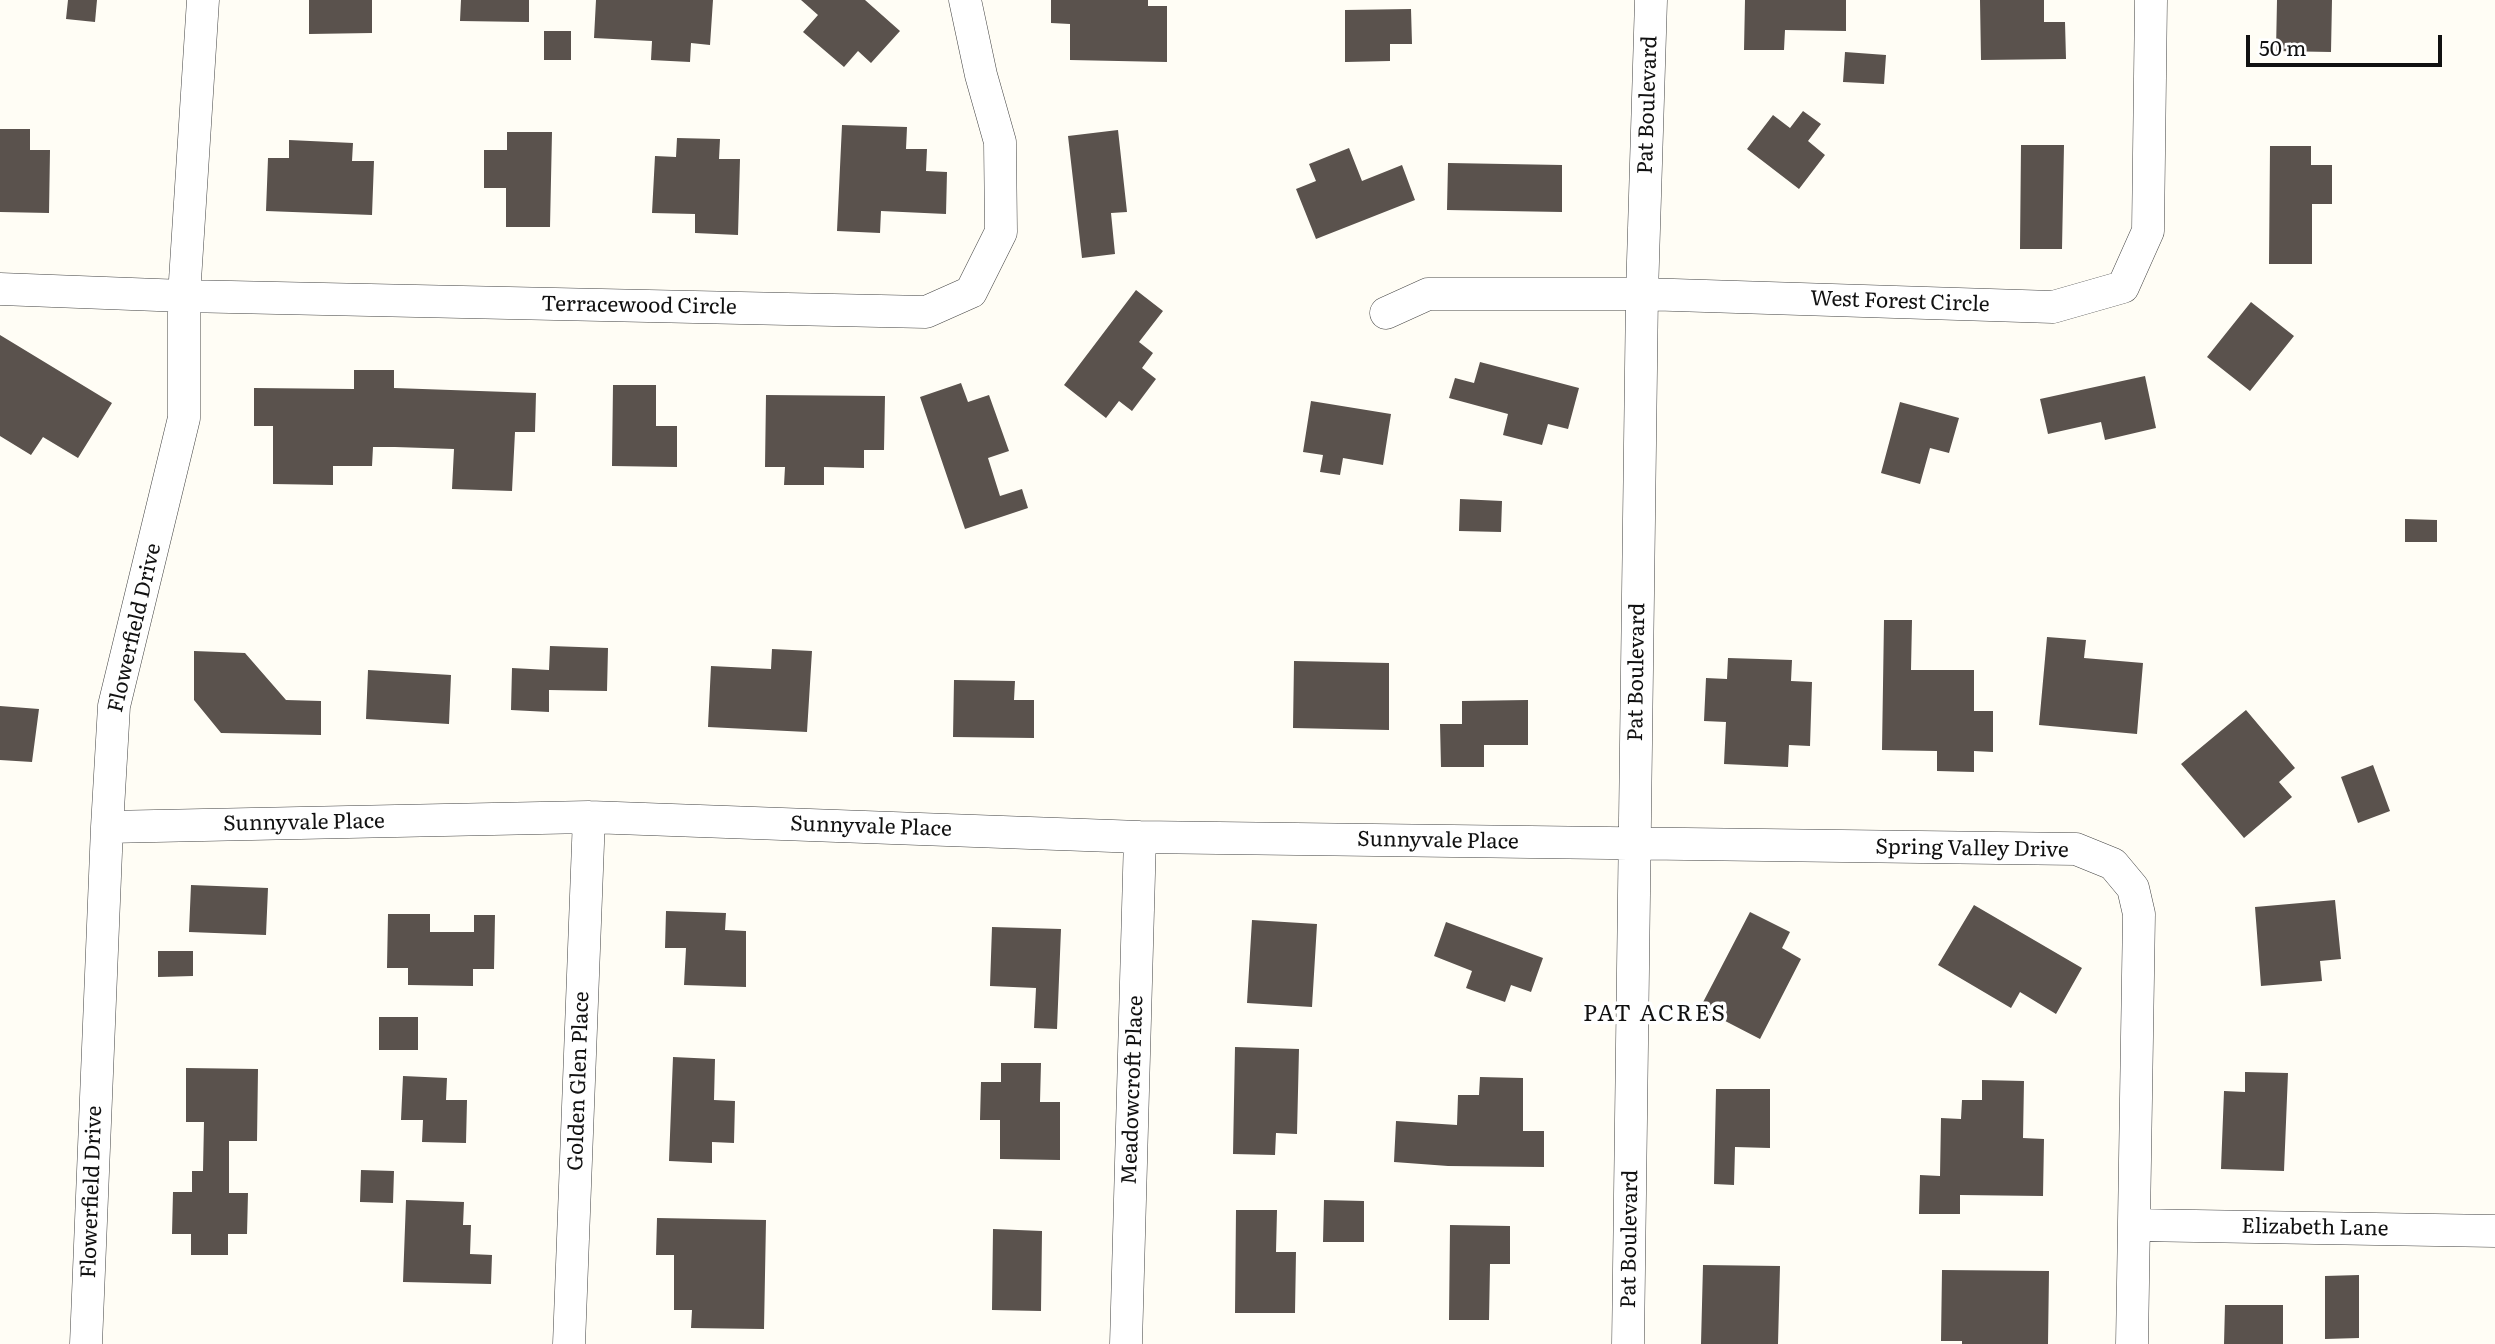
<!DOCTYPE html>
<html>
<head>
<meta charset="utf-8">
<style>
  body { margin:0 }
  #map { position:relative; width:2495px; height:1344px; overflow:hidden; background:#fffdf5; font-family:Literata,serif }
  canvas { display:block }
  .scale { position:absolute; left:2246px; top:35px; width:196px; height:32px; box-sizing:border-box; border:4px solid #111; border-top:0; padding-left:9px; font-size:21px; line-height:24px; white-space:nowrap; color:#111; -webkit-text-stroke:5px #fff; paint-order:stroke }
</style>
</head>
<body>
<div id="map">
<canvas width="2495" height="1344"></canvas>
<div class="scale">50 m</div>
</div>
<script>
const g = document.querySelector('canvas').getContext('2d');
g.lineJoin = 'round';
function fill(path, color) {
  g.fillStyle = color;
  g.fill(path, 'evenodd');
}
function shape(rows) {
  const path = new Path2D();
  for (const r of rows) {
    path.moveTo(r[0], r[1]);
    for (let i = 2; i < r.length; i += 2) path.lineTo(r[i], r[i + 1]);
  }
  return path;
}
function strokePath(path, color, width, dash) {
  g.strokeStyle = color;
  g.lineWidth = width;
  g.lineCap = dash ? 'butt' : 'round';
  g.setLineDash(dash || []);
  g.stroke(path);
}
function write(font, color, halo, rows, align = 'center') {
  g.font = font + ' Literata,serif';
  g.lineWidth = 7;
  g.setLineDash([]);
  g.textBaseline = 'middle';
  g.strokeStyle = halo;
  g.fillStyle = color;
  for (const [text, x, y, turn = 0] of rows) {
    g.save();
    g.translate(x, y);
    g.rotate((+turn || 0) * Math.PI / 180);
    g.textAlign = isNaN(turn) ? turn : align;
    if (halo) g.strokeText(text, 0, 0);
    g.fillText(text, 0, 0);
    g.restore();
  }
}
fill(shape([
  [68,0,97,0,95,22,66,19],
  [309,0,372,0,372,33,309,34],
  [461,0,529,0,529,22,460,21],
  [596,0,713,0,710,45,691,43,690,62,651,60,652,41,594,38],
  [801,0,865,0,900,31,871,63,858,51,844,67,803,32,818,15],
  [1051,0,1148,0,1148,6,1167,6,1167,62,1070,60,1070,24,1051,23],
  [1745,0,1846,0,1846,31,1785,30,1784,50,1744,50],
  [1980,0,2044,0,2044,22,2065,22,2066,59,1981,60],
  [2277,0,2332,0,2331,52,2276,51],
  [1411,9,1412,44,1390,44,1390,61,1345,62,1345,10],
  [544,31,571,31,571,60,544,60],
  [1845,52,1886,55,1884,84,1843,82],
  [1803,111,1821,124,1808,141,1825,155,1799,189,1747,149,1773,115,1790,128],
  [842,125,907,127,906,149,927,149,926,171,947,172,946,214,881,211,880,233,837,231],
  [0,129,30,129,30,150,50,150,49,213,0,212],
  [1118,130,1127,212,1111,213,1115,254,1082,258,1068,136],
  [507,132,552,132,550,227,506,227,506,188,484,188,484,150,507,150],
  [677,138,720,139,719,159,740,159,738,235,695,233,695,214,652,213,655,156,676,157],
  [289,140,353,143,352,161,374,161,372,215,266,211,268,158,289,158],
  [2021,145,2064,145,2062,249,2020,249],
  [2270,146,2311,146,2311,165,2332,165,2332,204,2312,204,2312,264,2269,264],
  [1349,148,1362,181,1402,165,1415,200,1316,239,1296,189,1316,181,1309,164],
  [1448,163,1562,165,1562,212,1447,210],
  [1136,290,1163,311,1139,342,1153,353,1142,368,1156,379,1132,411,1119,401,1106,418,1064,385],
  [2251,302,2294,336,2250,391,2207,357],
  [0,335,112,403,78,458,43,437,31,455,0,436],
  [1480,362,1579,388,1568,429,1548,424,1542,445,1503,435,1508,414,1449,398,1455,378,1474,383],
  [354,370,394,370,394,388,536,393,535,432,515,432,512,491,452,489,454,449,395,447,373,447,372,466,333,466,333,485,273,484,273,426,254,426,254,388,354,389],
  [2145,376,2156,428,2105,440,2101,422,2048,434,2040,399],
  [961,383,968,402,989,395,1009,451,988,458,1000,496,1022,489,1028,508,965,529,920,397],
  [613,385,656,385,656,426,677,426,677,467,612,466],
  [766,395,885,396,884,450,864,450,864,468,824,467,824,485,784,485,785,467,765,467],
  [1311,401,1391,414,1383,465,1343,458,1340,475,1320,472,1323,455,1303,452],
  [1900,402,1959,418,1949,453,1930,448,1920,484,1881,473],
  [1460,499,1502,501,1501,532,1459,531],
  [2405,519,2437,520,2437,542,2405,542],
  [1884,620,1912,620,1911,670,1974,670,1974,711,1993,711,1993,752,1974,751,1974,772,1937,771,1937,751,1882,750],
  [2047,637,2086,640,2084,658,2143,663,2137,734,2039,725],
  [550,646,608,648,607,691,549,690,549,712,511,710,512,668,549,670],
  [772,649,812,651,807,732,708,727,711,666,771,669],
  [194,651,245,653,286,700,321,701,321,735,221,733,194,700],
  [1728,658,1792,660,1791,681,1812,682,1810,746,1789,745,1788,767,1724,764,1726,722,1704,721,1706,678,1727,679],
  [1294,661,1389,663,1389,730,1293,728],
  [368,670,451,675,449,724,366,719],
  [954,680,1015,681,1014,700,1034,700,1034,738,953,737],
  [1528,700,1528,745,1484,745,1484,767,1441,767,1440,724,1462,724,1462,701],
  [0,706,39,709,32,762,0,760],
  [2246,710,2295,768,2279,782,2292,797,2244,838,2181,764],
  [2373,765,2390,811,2358,823,2341,777],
  [191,885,268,888,266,935,189,932],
  [2335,900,2341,959,2320,961,2322,981,2261,986,2255,907],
  [1974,905,2082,968,2056,1014,2020,992,2011,1008,1938,965],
  [666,911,726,913,725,930,746,931,746,987,684,985,686,948,665,948],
  [1750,912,1790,932,1782,948,1801,959,1760,1039,1700,1008],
  [388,914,430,914,430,932,474,932,474,915,495,915,494,969,473,969,473,986,408,985,408,968,387,968],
  [1252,920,1317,924,1312,1007,1247,1003],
  [1446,922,1543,958,1531,992,1511,985,1505,1002,1466,988,1472,971,1434,956],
  [992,927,1061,929,1057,1029,1034,1028,1036,988,990,986],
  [158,951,193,951,193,976,158,977],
  [379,1017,418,1017,418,1050,379,1050],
  [1235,1047,1299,1049,1297,1134,1276,1133,1275,1155,1233,1154],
  [673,1057,715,1059,714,1100,735,1101,734,1143,712,1142,712,1163,669,1161],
  [1001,1063,1041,1063,1040,1102,1060,1102,1060,1160,1000,1159,1000,1120,980,1120,981,1082,1001,1082],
  [186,1068,258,1069,257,1141,229,1141,229,1193,248,1193,247,1234,228,1234,228,1255,191,1255,191,1234,172,1234,173,1192,192,1192,192,1171,203,1171,204,1122,186,1122],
  [2245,1072,2288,1073,2284,1171,2221,1169,2224,1091,2245,1092],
  [403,1076,447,1078,446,1100,467,1100,466,1143,422,1142,423,1120,401,1120],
  [1480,1077,1523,1078,1523,1131,1544,1131,1544,1167,1448,1166,1394,1162,1396,1121,1457,1125,1458,1095,1479,1095],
  [1982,1080,2024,1081,2023,1138,2044,1139,2043,1196,1960,1195,1960,1214,1919,1214,1920,1175,1940,1176,1941,1118,1961,1119,1962,1100,1982,1100],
  [1716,1089,1770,1089,1770,1148,1735,1147,1734,1185,1714,1184],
  [361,1170,394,1171,393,1203,360,1202],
  [406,1200,464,1202,463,1225,471,1225,470,1254,492,1255,491,1284,403,1282],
  [1324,1200,1364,1201,1364,1242,1323,1242],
  [1236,1210,1277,1210,1276,1252,1296,1252,1295,1313,1235,1313],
  [657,1218,766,1220,764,1329,691,1328,692,1310,674,1310,674,1255,656,1255],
  [1450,1225,1510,1226,1510,1264,1490,1264,1489,1320,1449,1320],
  [993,1229,1042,1231,1041,1311,992,1310],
  [1703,1265,1780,1266,1778,1344,1701,1344],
  [1942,1270,2049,1271,2048,1344,1962,1344,1962,1341,1941,1341],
  [2359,1275,2359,1338,2325,1339,2325,1276],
  [2225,1305,2283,1305,2283,1344,2224,1344]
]), '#5a524d');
const minor = shape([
  [0,289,184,296,926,312,971,292,1001,232,1000,142,981,75,965,0],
  [1386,313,1428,294,1642,294,2053,307,2123,287,2148,231,2151,0],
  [107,827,589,817,1140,837,2076,849,2113,864,2133,888,2139,914,2132,1344],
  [2135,1225,2495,1231],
  [86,1344,107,827,114,706,184,418,184,296,203,0],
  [569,1344,589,817],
  [1126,1344,1140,837],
  [1628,1344,1642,294,1651,0]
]);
strokePath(minor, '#444', 33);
strokePath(minor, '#fff', 32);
write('21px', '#111', '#fff', [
  ["Pat Boulevard",1648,105,-88],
  ["West Forest Circle",1900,302,2],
  ["Terracewood Circle",639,306,1],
  ["Flowerfield Drive",135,628,-77],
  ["Pat Boulevard",1637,672,-89],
  ["Sunnyvale Place",304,823,-1],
  ["Sunnyvale Place",871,827,2],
  ["Sunnyvale Place",1438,841,1],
  ["Spring Valley Drive",1972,849,1],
  ["Golden Glen Place",579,1081,-88],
  ["Meadowcroft Place",1133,1090,-88],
  ["Flowerfield Drive",92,1192,-88],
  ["Elizabeth Lane",2315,1228,1],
  ["Pat Boulevard",1630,1239,-89]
]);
g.letterSpacing = '2px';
write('23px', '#111', '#fff', [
  ["PAT ACRES",1655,1014]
]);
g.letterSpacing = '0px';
</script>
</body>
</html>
